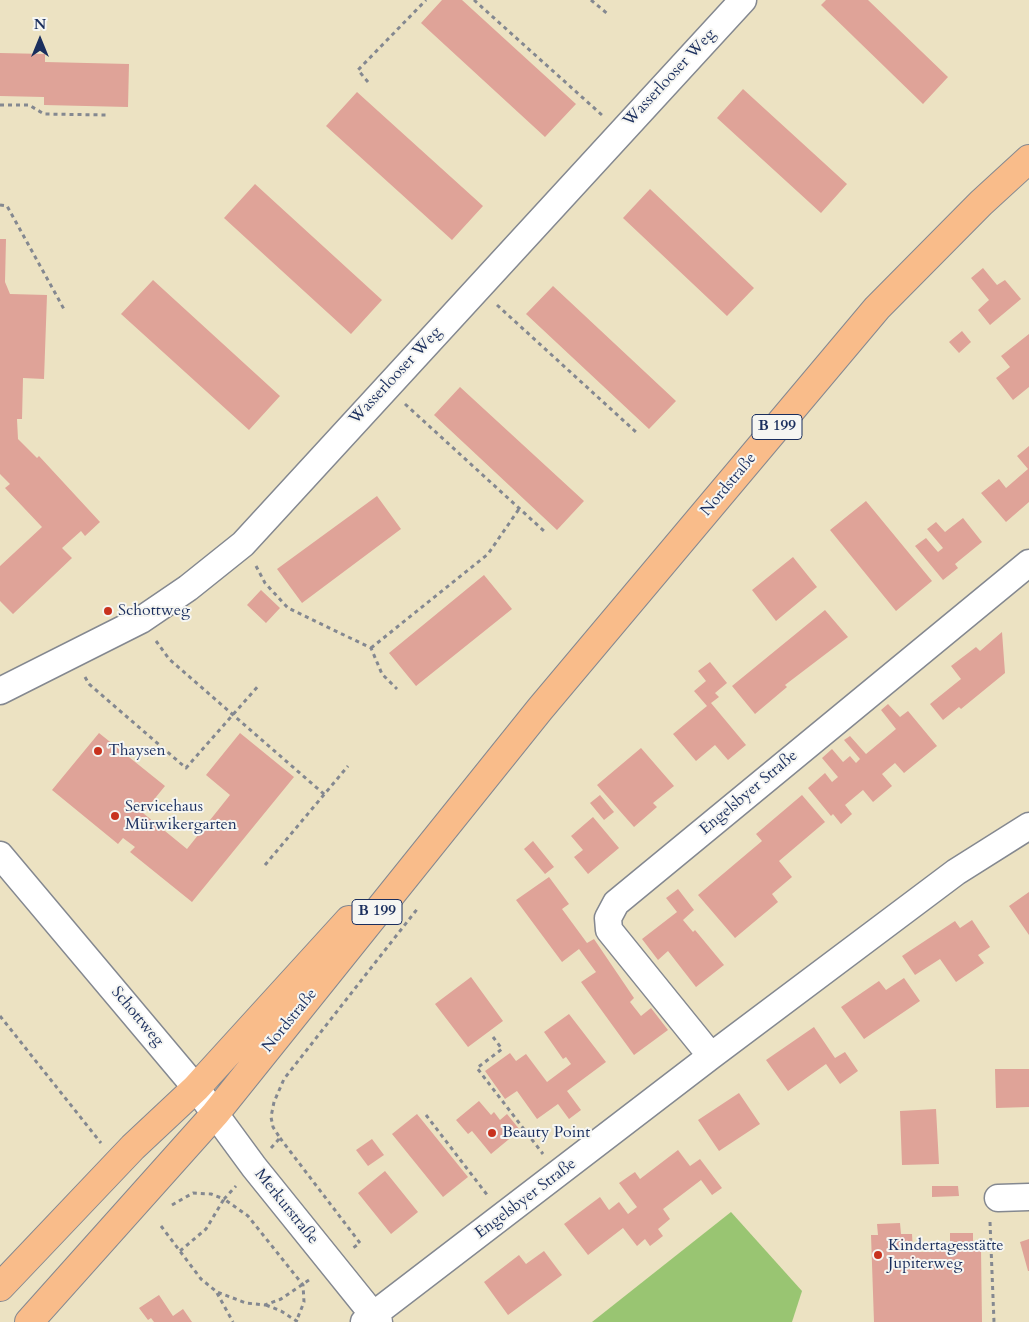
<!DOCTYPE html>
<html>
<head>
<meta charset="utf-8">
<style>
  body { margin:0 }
  #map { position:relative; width:1029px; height:1322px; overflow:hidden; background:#ece2c2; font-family:Cardo,serif }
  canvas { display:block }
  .north { position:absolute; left:15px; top:15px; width:50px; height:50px; -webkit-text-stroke:4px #f6f6f2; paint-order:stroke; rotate:0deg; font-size:14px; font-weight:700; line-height:20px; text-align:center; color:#1b2f5e }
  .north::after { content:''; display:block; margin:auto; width:18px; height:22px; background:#1b2f5e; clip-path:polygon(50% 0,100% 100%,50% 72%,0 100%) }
</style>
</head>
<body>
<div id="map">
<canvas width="1029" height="1322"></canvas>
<div class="north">N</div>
</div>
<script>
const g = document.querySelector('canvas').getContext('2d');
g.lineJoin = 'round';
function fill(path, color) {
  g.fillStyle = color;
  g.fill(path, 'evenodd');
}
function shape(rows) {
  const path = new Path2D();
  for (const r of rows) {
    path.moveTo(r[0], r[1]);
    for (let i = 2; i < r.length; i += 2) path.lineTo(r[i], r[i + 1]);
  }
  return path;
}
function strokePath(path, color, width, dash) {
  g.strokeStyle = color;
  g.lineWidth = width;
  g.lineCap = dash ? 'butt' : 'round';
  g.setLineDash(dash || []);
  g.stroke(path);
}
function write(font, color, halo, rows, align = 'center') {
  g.font = font + ' Cardo,serif';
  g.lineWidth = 4;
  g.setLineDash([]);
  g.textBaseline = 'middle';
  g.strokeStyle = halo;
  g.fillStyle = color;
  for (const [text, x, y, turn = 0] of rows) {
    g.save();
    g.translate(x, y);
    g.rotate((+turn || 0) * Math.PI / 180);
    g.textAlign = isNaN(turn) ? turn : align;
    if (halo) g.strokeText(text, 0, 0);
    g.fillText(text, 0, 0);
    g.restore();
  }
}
fill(shape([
  [731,1212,802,1291,792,1322,592,1322]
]), '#99c572');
fill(shape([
  [442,0,462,0,576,104,545,137,421,23],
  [826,0,868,0,948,77,923,104,821,5],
  [0,53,45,54,45,62,129,64,128,107,44,105,44,97,0,96],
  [743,89,847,184,821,213,717,118],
  [357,92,483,206,452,240,326,126],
  [255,184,382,300,351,334,224,218],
  [650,189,754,288,727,316,623,218],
  [0,239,6,239,5,282,10,294,47,295,44,379,23,378,22,419,17,419,18,439,37,458,39,456,100,522,85,536,81,531,62,548,72,558,13,614,0,601,0,566,42,527,5,488,10,484,0,474],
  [983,268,997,285,1005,280,1021,299,990,325,978,310,989,300,971,278],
  [153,280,280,396,249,430,121,314],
  [553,286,676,401,649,429,526,314],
  [962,331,971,342,959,353,949,342],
  [1029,334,1029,387,1013,400,996,378,1010,367,1001,356],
  [460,387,584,501,557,530,434,415],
  [1029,446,1029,502,1006,522,981,493,999,479,1006,488,1028,469,1017,456],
  [377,496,401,529,302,603,277,569],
  [866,501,932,581,896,611,830,530],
  [963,518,982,542,955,564,958,568,943,580,915,546,926,538,938,552,943,548,927,529,936,522,945,532],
  [793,557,817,587,776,621,752,590],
  [484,575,512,609,416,686,389,653],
  [261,590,280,608,266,623,247,605],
  [825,610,848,637,785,685,787,687,755,714,732,686],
  [1002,632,1005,673,961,709,959,707,943,720,930,704,961,679,951,666,976,647,980,651],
  [710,662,727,683,715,693,719,697,711,703,746,745,728,760,715,745,696,761,673,734,707,706,694,691,706,681,698,671],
  [888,704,900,717,908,711,937,746,904,773,895,763,882,774,892,786,873,802,863,790,845,805,852,814,841,824,833,814,831,816,808,788,825,773,832,782,838,777,822,758,832,749,843,762,850,756,856,763,860,759,844,740,850,736,866,754,896,729,881,710],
  [99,733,165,786,143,813,187,849,230,795,206,775,240,733,294,777,192,902,130,852,135,847,123,838,118,844,52,790],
  [641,748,674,786,653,803,657,807,634,827,597,785],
  [600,795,614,812,604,820,590,803],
  [802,795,825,822,779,861,792,877,772,894,778,902,735,938,698,895,762,841,756,834],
  [593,817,619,848,588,874,574,857,583,850,571,836],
  [533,841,554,867,545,874,524,849],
  [549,877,569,904,562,909,587,943,594,939,634,998,630,1002,641,1016,651,1008,668,1030,634,1055,581,982,596,972,579,949,562,962,516,900],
  [678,889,694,910,683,920,693,932,695,930,724,965,696,987,668,951,658,960,642,939,677,912,666,898],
  [1029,892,1029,935,1009,906],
  [972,920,990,947,978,955,984,963,956,982,940,959,915,975,902,956,955,921,960,928],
  [471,977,503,1021,468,1047,435,1004],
  [904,978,920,1001,864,1039,841,1007,879,981,886,990],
  [569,1014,606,1062,567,1091,581,1110,569,1119,558,1104,537,1119,517,1091,505,1099,485,1071,510,1053,516,1061,526,1054,547,1082,571,1064,566,1057,563,1059,544,1032],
  [814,1027,835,1058,845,1052,858,1071,840,1084,826,1064,788,1091,766,1060],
  [995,1069,1029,1069,1029,1107,996,1108],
  [739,1093,760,1124,719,1151,698,1120],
  [479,1101,491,1115,494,1112,500,1120,507,1114,520,1130,491,1154,472,1131,468,1134,456,1120],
  [936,1109,939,1164,902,1165,900,1111],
  [417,1114,468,1177,443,1197,392,1134],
  [372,1139,384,1155,368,1166,356,1150],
  [678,1150,690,1166,700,1159,722,1188,712,1195,701,1180,663,1209,670,1219,658,1229,663,1236,650,1246,645,1239,637,1246,623,1228,588,1255,564,1224,600,1197,609,1210,619,1202,628,1214,637,1207,619,1183,635,1172,640,1179],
  [385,1171,418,1212,391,1234,358,1193],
  [932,1186,958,1186,959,1196,932,1197],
  [900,1223,901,1234,912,1234,913,1252,930,1252,929,1246,943,1246,943,1251,950,1251,950,1233,973,1233,973,1249,981,1249,982,1322,874,1322,871,1235,878,1235,877,1224],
  [1029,1239,1029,1271,1028,1271,1020,1242],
  [544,1251,562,1275,508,1315,484,1282,519,1255,526,1264],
  [159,1295,173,1316,183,1309,192,1322,154,1322,151,1318,148,1320,139,1308]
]), '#dfa398');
const minor = shape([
  [0,691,141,620,188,588,243,544,743,0],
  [0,855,196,1088,254,1167,379,1322],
  [711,1056,609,930,608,918,616,903,1029,563],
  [998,1198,1029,1197],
  [364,1322,711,1056,956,872,1029,826]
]);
const major = shape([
  [0,1287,133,1147,196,1088,349,920],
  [29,1322,215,1114,540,709,877,308,981,203,1029,159]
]);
strokePath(minor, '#848890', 29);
strokePath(major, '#848890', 30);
strokePath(shape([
  [474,0,603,116],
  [591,0,609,15],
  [368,82,358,70,426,0],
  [0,105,29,105,44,114,107,115],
  [0,205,7,206,65,311],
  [497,305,636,432],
  [405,404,544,531],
  [256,566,265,583,288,608,371,648,382,674,397,689],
  [156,641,169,659,325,795],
  [371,648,488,554,519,509],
  [85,677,89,684,186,768,259,685],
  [265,865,348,766],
  [0,1016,101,1143],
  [493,1037,502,1049,477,1068,543,1154],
  [426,1115,488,1196],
  [280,1138,360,1243,353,1248],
  [271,1148,280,1138,273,1127,271,1117,274,1102,284,1079,418,908],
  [172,1205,193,1193,211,1194,224,1199,236,1186],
  [990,1222,994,1322],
  [161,1226,201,1279,217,1292,246,1303,265,1305,281,1299,312,1278],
  [180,1251,206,1229,224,1199,248,1216,303,1285,304,1302,296,1322],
  [217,1293,233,1322],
  [266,1305,281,1311,298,1322]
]), '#848890', 3, [4, 4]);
strokePath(minor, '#fff', 26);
strokePath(major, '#f9bc8a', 28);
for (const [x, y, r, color] of [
  [108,611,5,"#c8321e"],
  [98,751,5,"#c8321e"],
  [115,816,5,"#c8321e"],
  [492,1133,5,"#c8321e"],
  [878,1255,5,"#c8321e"]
]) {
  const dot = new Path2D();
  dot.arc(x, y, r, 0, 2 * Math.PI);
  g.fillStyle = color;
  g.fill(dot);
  strokePath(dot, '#f6f6f2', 2);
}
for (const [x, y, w] of [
  [777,427,50],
  [377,912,50]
]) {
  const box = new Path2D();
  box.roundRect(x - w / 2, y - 12.5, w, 25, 4);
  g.fillStyle = '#f6f6f2';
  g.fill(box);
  strokePath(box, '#1b2f5e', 1);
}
write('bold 15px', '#1b2f5e', null, [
  ["B 199",777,427],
  ["B 199",377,912]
]);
write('16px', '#1b2f5e', '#f6f6f2', [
  ["Wasserlooser Weg",670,78,-47],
  ["Wasserlooser Weg",396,376,-47],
  ["Nordstraße",729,485,-50],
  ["Engelsbyer Straße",749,793,-40],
  ["Schottweg",137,1017,50],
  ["Nordstraße",290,1021,-51],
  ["Engelsbyer Straße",526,1199,-37],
  ["Merkurstraße",286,1207,51]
]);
write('16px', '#1b2f5e', '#f6f6f2', [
  ["Schottweg",118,611],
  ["Thaysen",108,751],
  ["Servicehaus",125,807],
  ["Mürwikergarten",125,825],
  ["Beauty Point",502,1133],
  ["Kindertagesstätte",888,1246],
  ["Jupiterweg",888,1264]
], 'left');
</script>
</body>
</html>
